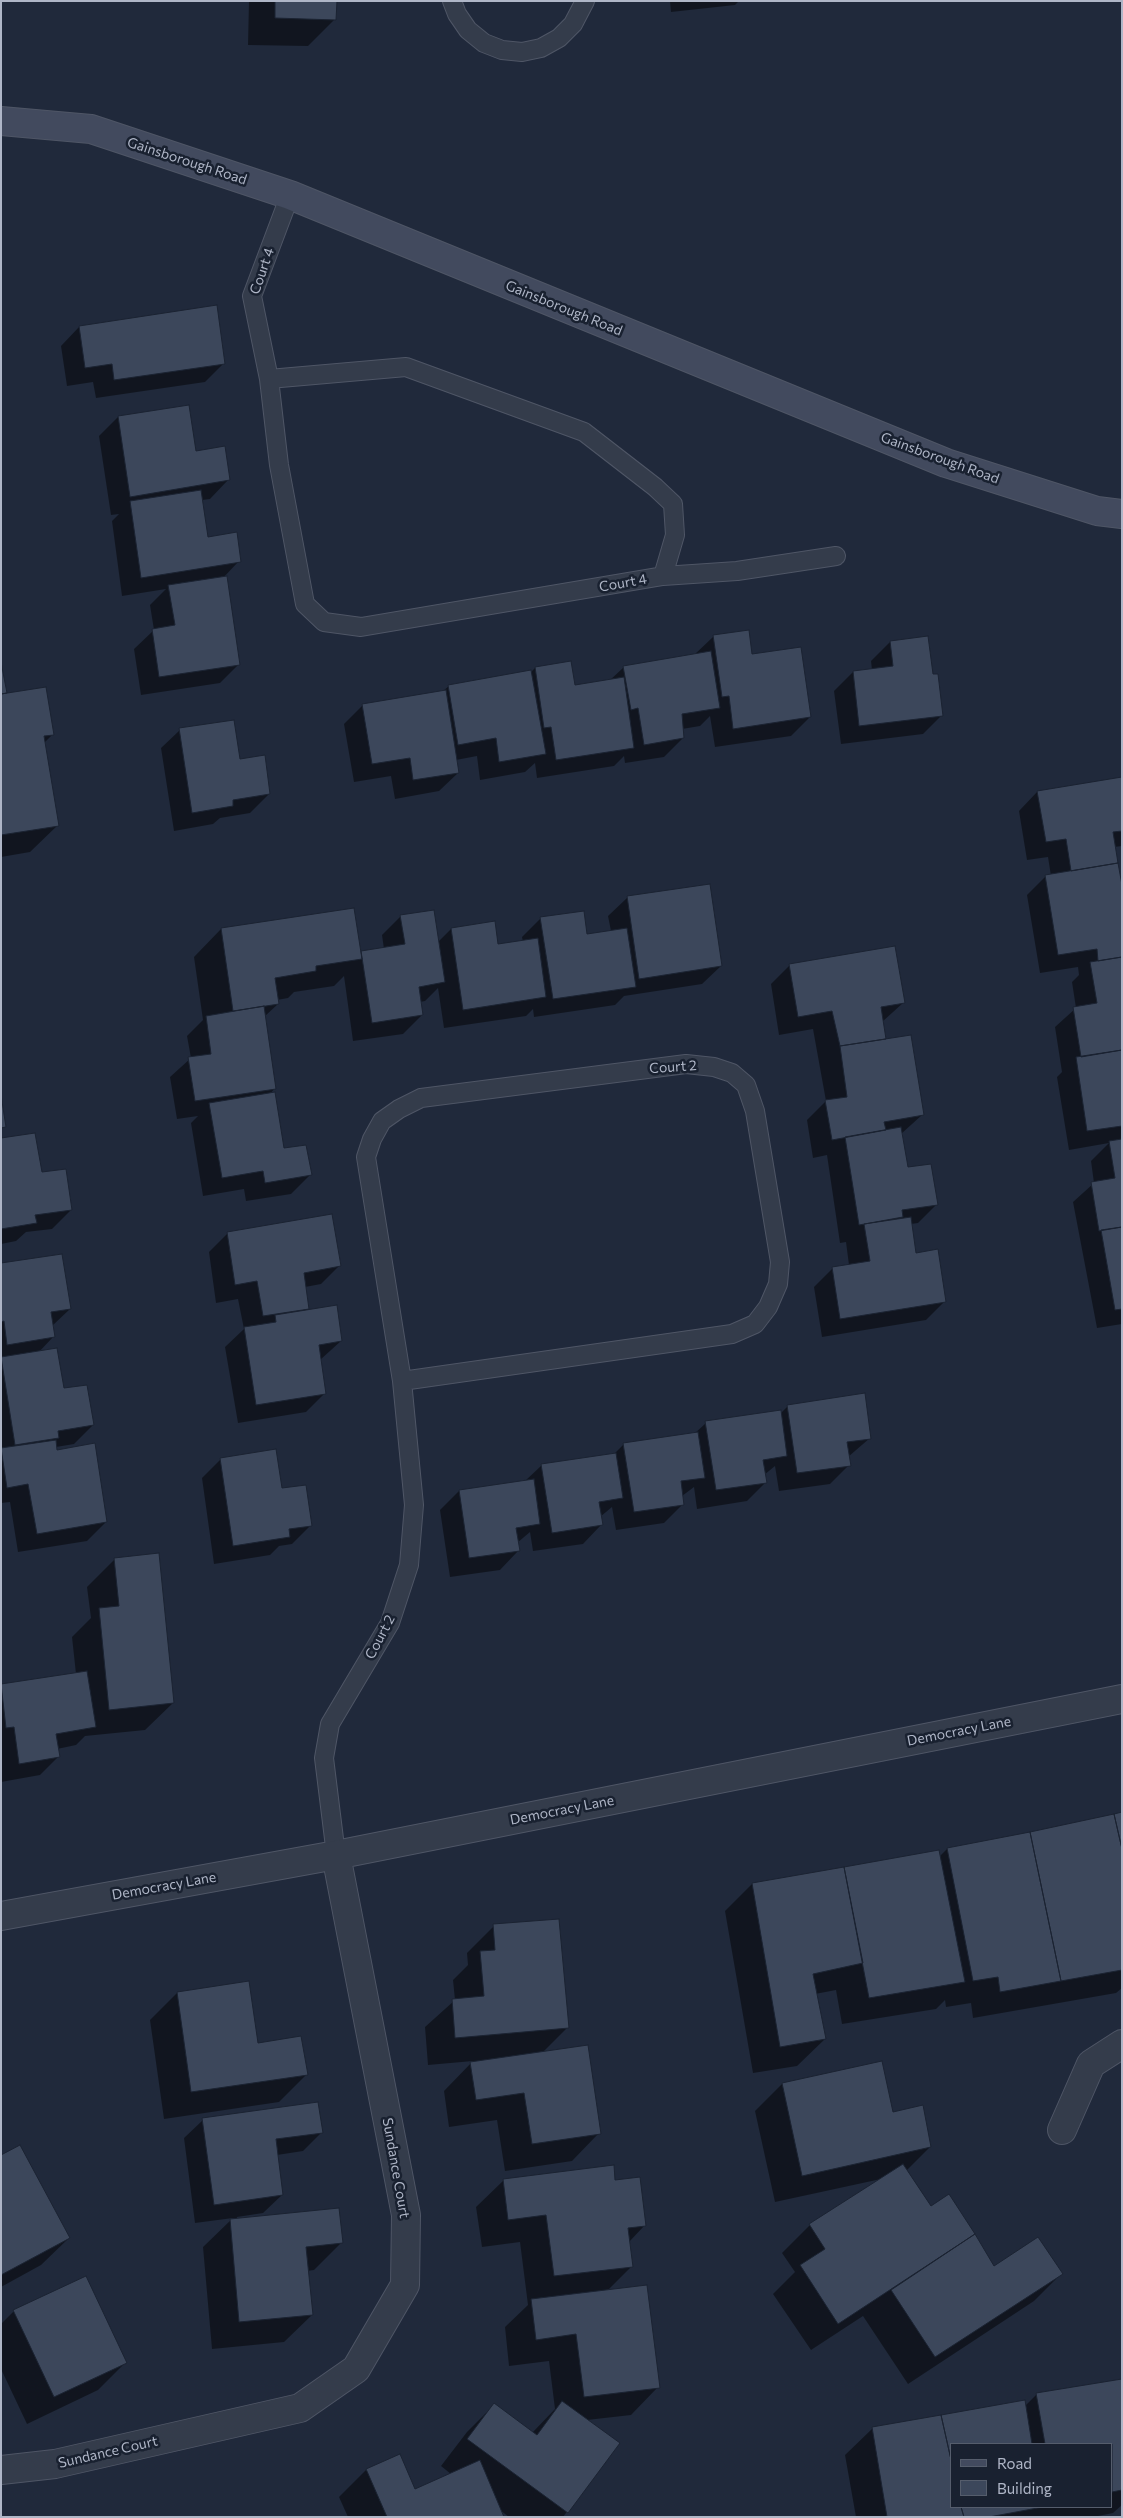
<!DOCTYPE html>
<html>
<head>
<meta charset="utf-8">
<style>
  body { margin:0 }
  #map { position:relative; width:1123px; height:2518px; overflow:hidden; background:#20293b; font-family:Commissioner,sans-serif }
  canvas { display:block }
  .frame { position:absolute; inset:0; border:2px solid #afb6c7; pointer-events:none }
  .legend { position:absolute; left:950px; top:2443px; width:162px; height:65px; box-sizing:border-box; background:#192130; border:1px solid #555d6c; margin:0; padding:6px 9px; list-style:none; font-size:15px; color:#afb6c7 }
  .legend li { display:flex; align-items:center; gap:10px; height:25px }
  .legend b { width:25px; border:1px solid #555d6c }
</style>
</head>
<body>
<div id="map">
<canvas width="1123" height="2518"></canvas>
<div class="frame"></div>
<ul class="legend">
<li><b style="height:6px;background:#424a5e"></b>Road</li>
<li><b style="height:14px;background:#3c475b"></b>Building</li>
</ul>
</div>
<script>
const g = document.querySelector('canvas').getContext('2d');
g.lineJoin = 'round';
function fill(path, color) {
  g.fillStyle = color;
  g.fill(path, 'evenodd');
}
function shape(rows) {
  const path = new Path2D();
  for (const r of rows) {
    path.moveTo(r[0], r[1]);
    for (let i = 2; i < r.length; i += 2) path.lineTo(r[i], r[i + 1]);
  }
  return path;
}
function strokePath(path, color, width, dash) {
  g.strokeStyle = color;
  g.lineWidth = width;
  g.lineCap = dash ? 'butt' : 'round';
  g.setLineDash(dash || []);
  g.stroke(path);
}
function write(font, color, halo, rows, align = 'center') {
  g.font = font + ' Commissioner,sans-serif';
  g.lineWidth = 5;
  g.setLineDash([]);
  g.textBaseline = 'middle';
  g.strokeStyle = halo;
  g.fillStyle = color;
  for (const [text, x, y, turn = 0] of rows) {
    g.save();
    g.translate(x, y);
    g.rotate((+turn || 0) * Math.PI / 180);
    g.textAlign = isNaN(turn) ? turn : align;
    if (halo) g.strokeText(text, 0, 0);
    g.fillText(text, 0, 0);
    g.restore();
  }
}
fill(shape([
  [249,1,335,1,335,19,308,46,248,45],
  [670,1,739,1,735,5,671,12],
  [79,327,224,363,205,382,96,398,93,382,67,386,61,346],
  [118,417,195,452,228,480,210,499,202,500,207,538,239,561,223,578,239,664,220,683,141,695,134,649,154,630,150,605,166,589,122,596,112,521,119,514,111,515,99,436],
  [713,637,751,655,810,717,791,736,715,747,710,716,700,726,682,729,683,738,664,757,625,763,624,756,614,766,537,778,535,763,525,772,480,780,477,756,456,760,458,773,439,791,395,799,391,776,354,782,344,724,363,705,443,691,449,686,530,673,535,668,574,686,609,681,624,667,694,655],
  [927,638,931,676,942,715,923,734,841,744,834,691,853,672,872,670,871,661,890,642],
  [1,669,5,693,2,696,53,734,44,743,58,825,30,852,1,857],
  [180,730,269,794,250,813,220,818,213,824,174,831,161,748],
  [1122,778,1122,846,1114,847,1122,893,1122,1324,1097,1328,1073,1202,1094,1183,1091,1161,1109,1143,1069,1150,1057,1077,1062,1072,1055,1027,1076,1008,1072,982,1079,975,1078,967,1040,973,1027,895,1046,876,1051,876,1048,857,1027,860,1019,811,1037,792],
  [709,885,721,966,702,984,624,996,615,1005,534,1017,533,1009,526,1016,444,1028,438,988,425,1001,420,1002,422,1015,403,1034,353,1041,344,976,334,986,294,992,288,998,277,1000,278,1004,264,1017,275,1088,269,1095,283,1149,310,1175,291,1194,246,1201,244,1189,203,1196,191,1123,198,1116,177,1119,170,1077,191,1058,187,1036,203,1020,194,957,221,929,353,909,360,954,384,949,382,935,401,916,438,942,451,929,497,946,523,942,522,937,541,918,586,935,611,931,608,916,627,898],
  [789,966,903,1003,882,1022,885,1041,922,1115,901,1134,907,1168,937,1204,918,1223,911,1224,915,1254,945,1301,926,1320,822,1337,814,1287,833,1268,849,1265,846,1242,840,1243,827,1155,813,1158,807,1120,826,1101,813,1029,779,1035,771,984],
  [1,1139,41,1174,71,1210,52,1229,26,1232,16,1241,1,1244],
  [228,1233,340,1265,321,1284,305,1287,308,1311,341,1341,320,1360,325,1393,306,1412,238,1423,225,1347,244,1329,238,1299,216,1303,209,1252],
  [1,1265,70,1309,52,1326,54,1336,38,1353,63,1390,93,1425,74,1444,56,1447,56,1451,106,1522,87,1541,18,1552,10,1502,1,1503],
  [788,1406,870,1438,848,1457,849,1465,830,1484,779,1491,775,1466,764,1475,765,1483,747,1501,697,1509,694,1487,682,1496,683,1504,664,1523,616,1530,612,1507,600,1517,601,1525,583,1544,533,1551,530,1532,517,1543,518,1551,500,1570,450,1577,440,1510,459,1491,525,1481,542,1465,614,1454,624,1444,694,1434,706,1423,780,1414],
  [221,1459,281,1490,311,1525,292,1544,279,1546,270,1555,214,1564,202,1478],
  [115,1559,173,1703,145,1730,85,1736,76,1745,57,1749,58,1757,40,1775,1,1782,1,1685,76,1674,72,1637,91,1618,87,1587],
  [1122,1814,1122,1988,1116,1993,973,2018,971,2003,946,2007,945,2000,936,2009,842,2024,836,1990,815,1994,825,2039,797,2066,753,2073,725,1911,752,1884,938,1851,939,1857,947,1849],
  [494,1926,567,2028,542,2053,599,2133,572,2161,505,2171,497,2120,449,2127,444,2091,473,2061,428,2065,425,2027,455,2000,453,1980,468,1965,467,1953],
  [177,1993,257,2044,306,2075,279,2102,164,2119,150,2020],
  [782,2084,892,2113,930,2147,906,2171,931,2208,949,2196,993,2268,1061,2274,1034,2301,908,2384,863,2316,811,2350,773,2294,795,2272,782,2253,810,2225,881,2179,775,2202,755,2111],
  [203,2120,322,2132,303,2151,277,2155,282,2195,263,2213,237,2217,237,2219,341,2243,314,2270,307,2271,312,2315,284,2342,212,2349,203,2247,233,2218,195,2223,184,2138],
  [1,2157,69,2238,41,2265,1,2287],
  [504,2180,614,2181,645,2225,629,2242,632,2266,607,2291,658,2387,631,2415,587,2420,618,2443,563,2517,509,2517,500,2510,503,2517,348,2517,339,2497,366,2470,414,2490,451,2474,441,2466,467,2432,494,2405,532,2433,555,2409,549,2361,509,2366,505,2327,528,2305,520,2242,482,2247,476,2207],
  [14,2311,125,2363,98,2390,27,2424,1,2369,1,2324],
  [1122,2380,1122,2505,1113,2513,1093,2517,856,2517,845,2455,873,2428,1025,2406,1037,2394],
  [952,2444,1112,2444,1112,2507,952,2507]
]), '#0007');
const building = shape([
  [275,1,337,1,336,20,275,18,275,1],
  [217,305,225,364,114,380,112,364,85,368,79,326,217,305],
  [189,405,196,451,225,446,230,480,130,497,118,416,189,405],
  [201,490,208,537,237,532,241,562,141,578,130,501,201,490],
  [227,576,240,665,159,677,152,629,175,625,168,585,227,576],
  [749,630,752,654,801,647,811,717,733,729,729,696,722,697,713,635,749,630],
  [928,636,933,674,938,674,943,716,859,726,853,671,893,666,890,641,928,636],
  [711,651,720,708,682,714,684,738,644,745,638,708,631,710,623,666,711,651],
  [571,661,575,685,624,677,634,748,556,760,551,727,544,728,535,667,571,661],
  [1,662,7,693,1,694,1,662],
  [531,670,546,754,499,762,496,738,458,745,448,685,531,670],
  [46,687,54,735,44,736,59,826,1,835,1,694,46,687],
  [446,690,459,773,413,780,410,758,372,764,362,704,446,690],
  [234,720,240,759,265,755,270,794,233,800,233,806,192,813,179,728,234,720],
  [1122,777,1122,831,1113,832,1118,863,1071,871,1066,839,1046,842,1037,791,1122,777],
  [1118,863,1122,885,1122,957,1098,961,1097,949,1058,955,1045,875,1118,863],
  [710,884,722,966,639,979,627,896,710,884],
  [354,908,362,959,316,966,316,971,275,978,279,1004,233,1011,221,928,354,908],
  [434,910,445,982,419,987,423,1015,372,1023,361,951,405,944,400,915,434,910],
  [584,911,587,934,627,928,636,987,553,999,540,917,584,911],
  [495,921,498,944,538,938,546,997,463,1010,451,928,495,921],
  [895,946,905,1003,881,1007,886,1039,840,1046,832,1011,798,1017,789,964,895,946],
  [1122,957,1122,1050,1081,1057,1073,1007,1097,1003,1090,962,1122,957],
  [264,1006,276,1089,195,1101,188,1057,211,1054,206,1016,264,1006],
  [911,1035,924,1115,884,1122,886,1130,832,1140,825,1100,847,1097,840,1046,911,1035],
  [1122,1050,1122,1126,1087,1131,1076,1057,1122,1050],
  [275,1092,284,1148,306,1145,312,1175,265,1183,263,1171,222,1178,209,1103,275,1092],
  [1,1095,6,1127,1,1128,1,1095],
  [901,1127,908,1167,931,1164,938,1205,902,1210,903,1217,859,1225,845,1137,901,1127],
  [35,1133,42,1172,66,1169,72,1210,35,1215,37,1223,1,1229,1,1138,35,1133],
  [1122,1139,1122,1227,1099,1231,1091,1182,1115,1178,1109,1141,1122,1139],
  [332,1214,341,1266,304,1273,309,1309,263,1316,257,1281,235,1285,227,1232,332,1214],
  [911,1217,916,1253,938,1249,946,1302,840,1319,832,1267,870,1261,864,1224,911,1217],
  [1122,1227,1122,1309,1115,1310,1101,1230,1122,1227],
  [62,1254,71,1309,51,1312,55,1337,7,1345,4,1321,1,1322,1,1263,62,1254],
  [337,1305,342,1341,319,1345,326,1394,256,1405,244,1327,276,1322,275,1315,337,1305],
  [57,1348,64,1388,87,1385,94,1425,58,1431,59,1438,15,1445,1,1357,57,1348],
  [865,1393,871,1439,847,1442,851,1466,797,1473,787,1405,865,1393],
  [781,1410,787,1456,763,1460,767,1483,716,1490,705,1421,781,1410],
  [698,1432,705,1478,681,1481,684,1505,634,1512,623,1443,698,1432],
  [56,1440,57,1450,95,1443,107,1522,37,1534,28,1484,7,1488,1,1448,56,1440],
  [276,1449,282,1488,306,1485,312,1526,289,1529,290,1537,233,1546,220,1458,276,1449],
  [616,1453,623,1498,599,1502,603,1525,552,1533,541,1464,616,1453],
  [534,1479,540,1524,516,1528,520,1551,469,1558,459,1490,534,1479],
  [159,1553,174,1703,109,1710,99,1608,119,1606,114,1558,159,1553],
  [87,1671,96,1727,56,1734,60,1757,19,1764,14,1727,6,1728,1,1684,87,1671],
  [1122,1812,1122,1849,1114,1814,1122,1812],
  [1114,1814,1122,1849,1122,1970,1061,1981,1030,1832,1114,1814],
  [1030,1832,1061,1981,1000,1992,998,1977,973,1981,947,1848,1030,1832],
  [939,1850,965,1982,869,1998,844,1867,939,1850],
  [844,1867,863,1963,813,1974,826,2039,780,2047,752,1883,844,1867],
  [559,1919,569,2028,455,2038,452,1999,484,1996,480,1951,495,1950,493,1924,559,1919],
  [249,1981,258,2043,301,2036,308,2075,191,2092,177,1992,249,1981],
  [588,2045,601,2134,532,2144,524,2093,476,2100,470,2062,588,2045],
  [882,2061,893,2112,923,2105,931,2147,802,2176,782,2083,882,2061],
  [318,2102,323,2133,276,2139,283,2195,214,2205,202,2118,318,2102],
  [20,2145,70,2238,1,2275,1,2155,20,2145],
  [903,2164,931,2206,949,2194,975,2234,838,2324,800,2265,825,2249,809,2224,903,2164],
  [614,2165,615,2180,640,2177,646,2226,628,2228,633,2267,554,2276,546,2215,508,2220,503,2179,614,2165],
  [339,2208,343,2243,306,2247,313,2315,239,2322,230,2219,339,2208],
  [975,2234,994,2266,1038,2237,1063,2274,935,2357,891,2290,975,2234],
  [86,2276,127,2363,54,2397,13,2310,86,2276],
  [647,2285,660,2388,584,2397,576,2334,536,2340,531,2299,647,2285],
  [1122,2379,1122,2490,1112,2492,1112,2444,1045,2444,1036,2393,1122,2379],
  [1025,2400,1032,2444,952,2444,952,2464,941,2415,1025,2400],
  [562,2401,620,2443,568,2513,467,2439,494,2403,537,2435,562,2401],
  [941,2415,952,2464,952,2507,961,2507,964,2517,887,2517,872,2427,941,2415],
  [400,2454,415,2489,480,2460,504,2517,387,2517,366,2469,400,2454],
  [961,2507,1043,2507,989,2517,964,2517,961,2507]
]);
fill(building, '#3c475b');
strokePath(building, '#1b2332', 1);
const lane = shape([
  [452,1,457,14,468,30,484,43,502,50,522,52,541,48,559,38,573,24,585,1],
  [269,379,406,367,584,432,655,487,673,504,675,535,663,576,361,627,324,622,305,604,279,465,269,379,252,296,290,195],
  [663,576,737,571,836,556],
  [336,1855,324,1758,330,1724,390,1623,409,1565,414,1505,402,1381,366,1157,372,1139,382,1121,399,1109,421,1098,686,1064,714,1067,732,1073,746,1085,755,1111,780,1262,778,1284,768,1307,755,1324,732,1334,402,1381]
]);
const street = shape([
  [1,1916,336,1855,1122,1699],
  [1062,2130,1091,2064,1122,2044],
  [1,2470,55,2464,300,2408,356,2369,405,2285,406,2215,336,1855]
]);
const secondary = shape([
  [1,121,91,129,290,195,946,463,1097,511,1122,514]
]);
strokePath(lane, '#4f5666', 20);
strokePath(street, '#4f5666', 30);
strokePath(secondary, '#4f5666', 30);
strokePath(lane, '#343c4b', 18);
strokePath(street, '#343c4b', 28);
strokePath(secondary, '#424a5e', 28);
write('14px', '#afb6c7', '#192130', [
  ["Gainsborough Road",187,161,18],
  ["Court 4",262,271,-71],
  ["Gainsborough Road",564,308,22],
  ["Gainsborough Road",940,458,20],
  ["Court 4",623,583,-10],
  ["Court 2",673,1067,-4],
  ["Court 2",380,1637,-62],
  ["Democracy Lane",959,1731,-11],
  ["Democracy Lane",562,1810,-11],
  ["Democracy Lane",164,1886,-10],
  ["Sundance Court",396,2168,80],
  ["Sundance Court",108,2452,-13]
]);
</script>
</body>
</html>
